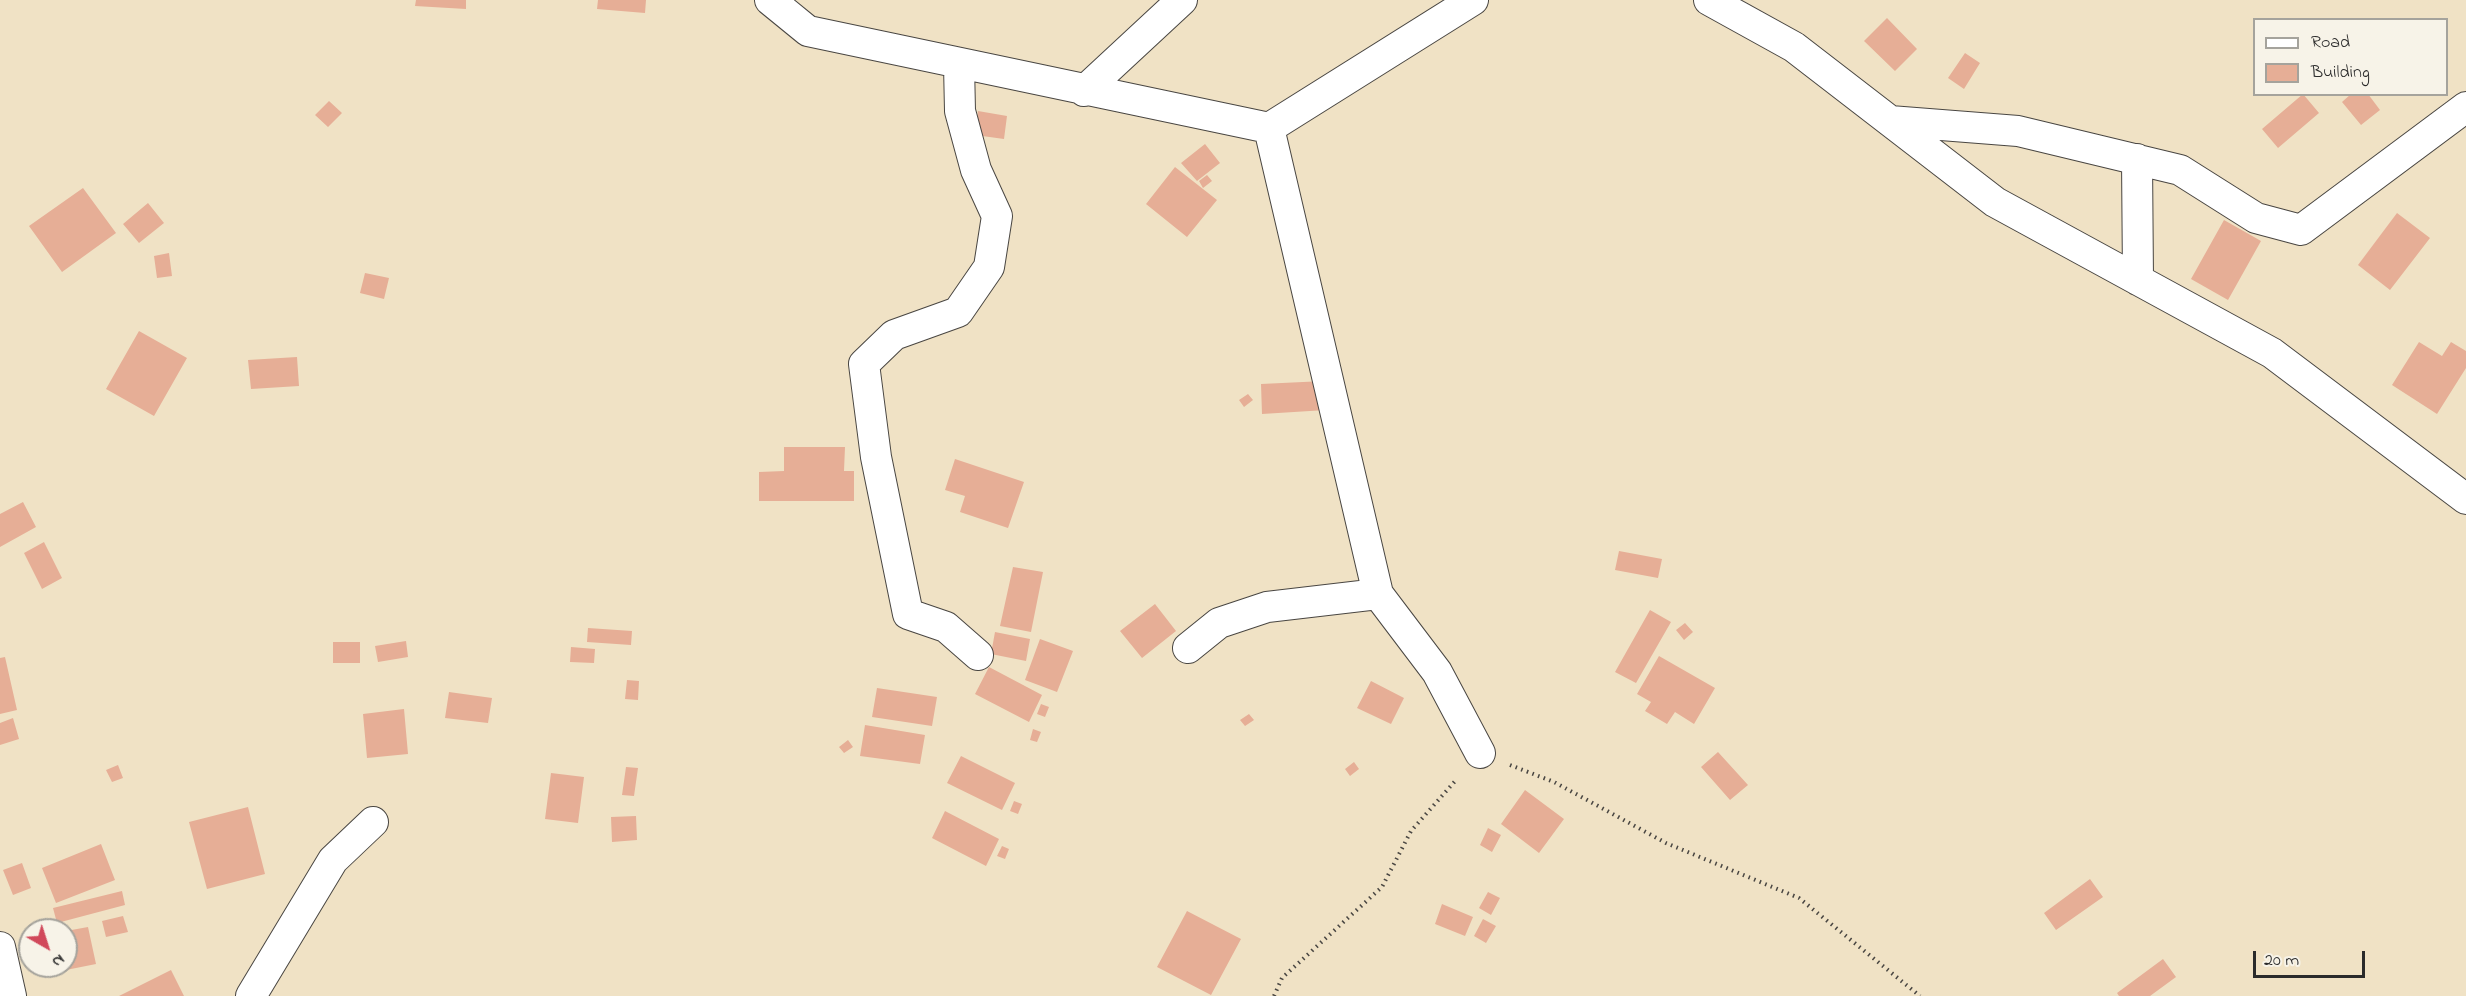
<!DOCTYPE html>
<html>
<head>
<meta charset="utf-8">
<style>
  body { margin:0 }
  #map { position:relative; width:2466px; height:996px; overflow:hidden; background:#f0e2c5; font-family:"Indie Flower",sans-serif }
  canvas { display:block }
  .legend { position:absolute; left:2253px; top:18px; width:195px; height:78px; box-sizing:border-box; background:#f7f3e8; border:2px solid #a5a39c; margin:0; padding:8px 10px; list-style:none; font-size:18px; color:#2b2b2b }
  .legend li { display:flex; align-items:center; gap:12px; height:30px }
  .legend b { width:30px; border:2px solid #a5a39c }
  .north { position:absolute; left:18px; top:918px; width:60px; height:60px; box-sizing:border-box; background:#f7f3e8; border:2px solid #a5a39c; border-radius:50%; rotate:141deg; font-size:16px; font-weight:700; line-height:24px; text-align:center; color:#2b2b2b }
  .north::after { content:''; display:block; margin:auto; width:21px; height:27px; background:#d1495b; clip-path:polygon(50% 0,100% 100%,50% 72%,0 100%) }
  .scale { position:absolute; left:2253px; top:951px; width:112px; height:27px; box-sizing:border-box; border:3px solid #2b2b2b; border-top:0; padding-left:8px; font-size:18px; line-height:21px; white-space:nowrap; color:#2b2b2b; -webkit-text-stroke:4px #f7f3e8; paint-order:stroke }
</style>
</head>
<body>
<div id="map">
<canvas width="2466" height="996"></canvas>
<ul class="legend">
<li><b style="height:8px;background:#fff"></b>Road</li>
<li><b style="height:16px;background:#e6ae96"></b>Building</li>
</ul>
<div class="north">N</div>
<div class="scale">20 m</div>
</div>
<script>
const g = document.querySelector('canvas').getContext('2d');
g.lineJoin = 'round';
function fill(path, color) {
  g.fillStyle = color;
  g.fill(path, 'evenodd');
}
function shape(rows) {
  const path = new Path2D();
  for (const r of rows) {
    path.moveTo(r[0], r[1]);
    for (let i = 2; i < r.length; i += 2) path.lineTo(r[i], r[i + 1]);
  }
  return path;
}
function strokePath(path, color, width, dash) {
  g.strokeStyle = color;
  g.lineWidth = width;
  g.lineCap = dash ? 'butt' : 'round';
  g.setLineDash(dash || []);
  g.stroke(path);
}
fill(shape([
  [416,0,466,0,466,9,415,6],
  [598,0,646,0,645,13,597,9],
  [1887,18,1917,49,1895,71,1864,41],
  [1965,53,1980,63,1964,89,1948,78],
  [2303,94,2319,113,2278,148,2262,129],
  [2351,94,2368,94,2380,110,2361,125,2342,102],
  [329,101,342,113,328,127,315,115],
  [978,111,1007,116,1004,139,975,135],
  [1205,144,1220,163,1197,181,1181,163],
  [1175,167,1217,200,1187,237,1146,204],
  [1207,175,1212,181,1203,188,1199,181],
  [83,188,116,233,62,272,29,226],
  [148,203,164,223,139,243,123,224],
  [2397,213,2430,238,2390,290,2358,265],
  [2224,220,2261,241,2228,300,2191,279],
  [169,253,172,276,157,278,154,256],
  [365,273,389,278,384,299,360,293],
  [139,331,187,358,154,416,106,389],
  [2419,342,2442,356,2451,342,2466,351,2466,368,2437,414,2392,385],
  [297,357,299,386,251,389,248,360],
  [1324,381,1326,410,1262,414,1261,384],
  [1248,394,1253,400,1244,407,1239,400],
  [784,447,845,447,844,471,854,471,854,501,759,501,759,472,784,471],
  [955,459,1024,482,1008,528,960,512,965,496,945,490],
  [23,502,36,527,0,547,0,514],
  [44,542,62,578,42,589,24,553],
  [1619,551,1662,559,1658,578,1615,570],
  [1013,567,1043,572,1031,632,1000,626],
  [1155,604,1176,631,1142,658,1120,631],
  [1650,610,1671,622,1636,683,1615,672],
  [1685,623,1693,632,1684,640,1676,630],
  [588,628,632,631,631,645,587,642],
  [995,632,1030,639,1026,661,991,654],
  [1040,639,1073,651,1057,692,1025,680],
  [406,641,408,657,378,662,375,646],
  [333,642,360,642,360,663,333,663],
  [571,647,595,649,594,663,570,662],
  [1659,656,1715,688,1694,724,1675,712,1667,724,1645,711,1651,702,1637,694],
  [5,657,17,710,0,714,0,658],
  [989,667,1042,695,1029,722,975,694],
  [627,680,639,681,638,700,625,699],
  [1371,681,1404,698,1391,724,1357,708],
  [877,688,937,697,932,726,872,717],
  [449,692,492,698,488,723,445,718],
  [1041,704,1049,707,1045,717,1037,714],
  [404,709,408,754,367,758,363,714],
  [1249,714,1254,720,1245,726,1240,720],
  [13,718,19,739,0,745,0,723],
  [865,725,925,735,920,764,860,756],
  [1033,729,1041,732,1037,742,1030,740],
  [848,740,853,747,844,753,839,747],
  [1718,752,1748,785,1730,800,1701,767],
  [961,756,1015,783,1002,810,947,783],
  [1354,762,1359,769,1350,776,1345,769],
  [118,765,123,778,112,782,106,770],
  [626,767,638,768,634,796,622,795],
  [551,773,584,777,578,823,545,819],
  [1525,790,1564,819,1539,853,1501,824],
  [1014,801,1022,804,1018,814,1010,811],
  [248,807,265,874,207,889,189,822],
  [945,811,999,839,986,866,932,838],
  [636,816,637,840,612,842,611,817],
  [1488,828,1501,835,1492,852,1480,845],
  [101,844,115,880,56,903,42,868],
  [1002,846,1009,849,1005,859,997,856],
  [22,863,31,888,13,895,3,870],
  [2090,879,2103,897,2056,930,2044,913],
  [122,891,125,905,57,923,53,908],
  [1488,892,1500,898,1491,915,1479,908],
  [1442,904,1473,917,1465,936,1435,924],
  [1187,911,1241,939,1211,995,1157,967],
  [123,916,128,932,106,937,102,921],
  [1483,919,1496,926,1486,943,1474,936],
  [88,927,96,964,56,972,54,966,66,966,66,931],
  [2163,959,2176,977,2150,996,2119,996,2117,993],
  [171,970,184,996,119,996]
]), '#e6ae96');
const minor = shape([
  [770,0,808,31,1269,128,1473,0],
  [1709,0,1794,47,1995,202,2272,353,2466,499],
  [959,65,960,111,976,170,997,216,989,267,958,312,894,335,864,364,876,457,908,614,946,627,978,655],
  [1084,91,1182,0],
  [1890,121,2018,131,2180,170,2256,218,2301,230,2466,107],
  [1269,128,1378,594,1437,672,1480,753],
  [2137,159,2138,280],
  [1188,648,1219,623,1267,607,1378,594],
  [0,947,11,996],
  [251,996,333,860,373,822]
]);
strokePath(minor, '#494642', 32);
strokePath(shape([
  [1510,765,1554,782,1666,843,1799,898,1920,996],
  [1274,996,1282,978,1382,887,1411,831,1457,779]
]), '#494642', 4, [1.5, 4.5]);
strokePath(minor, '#fff', 30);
</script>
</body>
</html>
